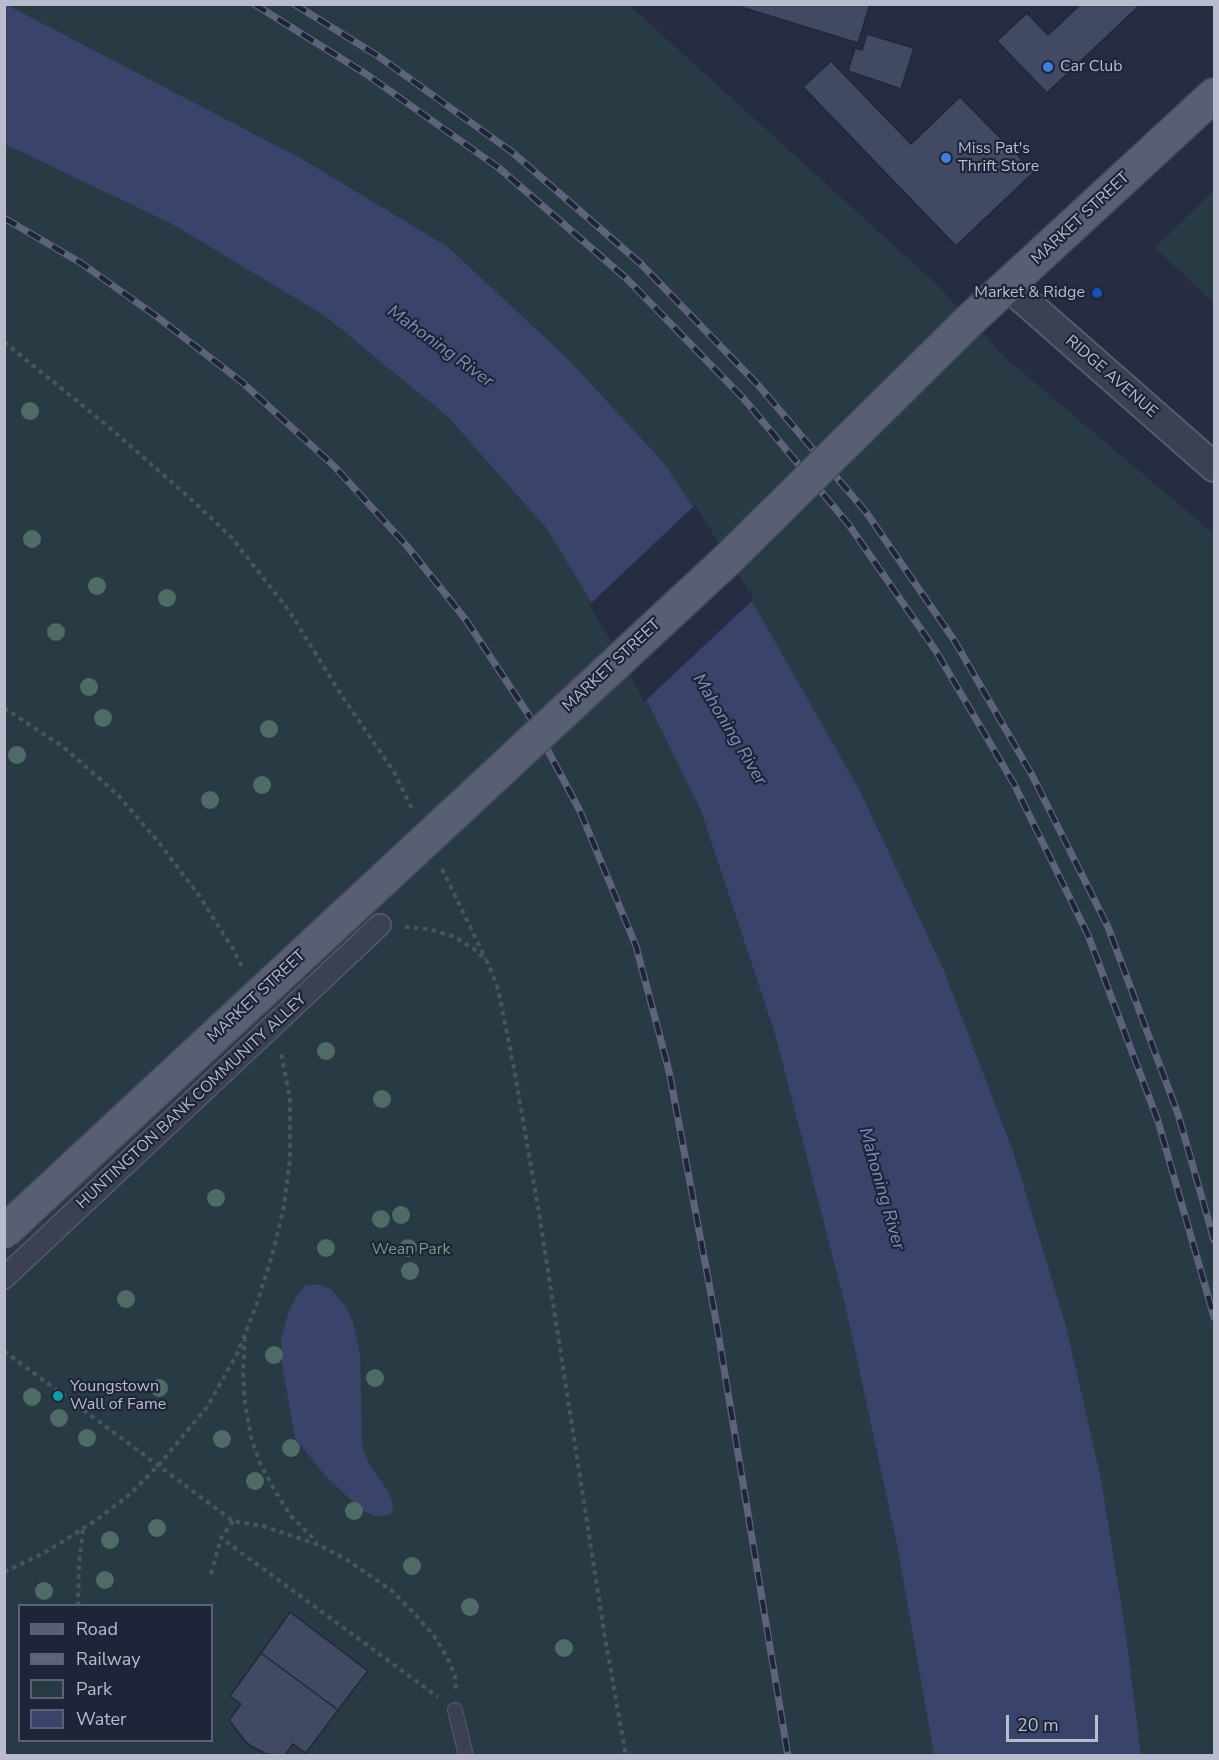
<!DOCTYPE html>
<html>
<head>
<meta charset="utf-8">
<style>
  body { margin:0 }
  #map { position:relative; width:1219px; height:1760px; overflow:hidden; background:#262d43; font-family:"Nunito Sans",sans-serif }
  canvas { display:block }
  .frame { position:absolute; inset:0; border:6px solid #b8bccd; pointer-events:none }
  .legend { position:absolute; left:18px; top:1604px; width:195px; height:138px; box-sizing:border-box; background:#1f2538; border:2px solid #5c6174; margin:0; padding:8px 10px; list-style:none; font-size:18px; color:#b8bccd }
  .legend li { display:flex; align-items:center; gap:12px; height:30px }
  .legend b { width:30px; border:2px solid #5c6174 }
  .scale { position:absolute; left:1006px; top:1715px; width:92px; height:27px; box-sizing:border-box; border:3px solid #b8bccd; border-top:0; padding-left:8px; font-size:18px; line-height:21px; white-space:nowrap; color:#b8bccd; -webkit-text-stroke:4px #1f2538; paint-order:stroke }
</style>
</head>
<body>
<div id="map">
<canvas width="1219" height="1760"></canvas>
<div class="frame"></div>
<ul class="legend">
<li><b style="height:8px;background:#595f73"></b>Road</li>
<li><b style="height:8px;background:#5d637a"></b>Railway</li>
<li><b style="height:16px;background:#283b44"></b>Park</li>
<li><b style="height:16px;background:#3a446a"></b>Water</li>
</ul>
<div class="scale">20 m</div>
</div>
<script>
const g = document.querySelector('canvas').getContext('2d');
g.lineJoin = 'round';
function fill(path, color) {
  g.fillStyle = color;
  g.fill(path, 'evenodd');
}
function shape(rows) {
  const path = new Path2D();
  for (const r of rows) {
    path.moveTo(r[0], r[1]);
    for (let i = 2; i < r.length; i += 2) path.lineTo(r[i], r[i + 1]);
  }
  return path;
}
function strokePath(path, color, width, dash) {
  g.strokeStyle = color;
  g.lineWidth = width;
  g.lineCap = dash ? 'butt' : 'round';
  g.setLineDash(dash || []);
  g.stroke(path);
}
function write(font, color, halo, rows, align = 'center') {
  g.font = font + ' "Nunito Sans",sans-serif';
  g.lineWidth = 4.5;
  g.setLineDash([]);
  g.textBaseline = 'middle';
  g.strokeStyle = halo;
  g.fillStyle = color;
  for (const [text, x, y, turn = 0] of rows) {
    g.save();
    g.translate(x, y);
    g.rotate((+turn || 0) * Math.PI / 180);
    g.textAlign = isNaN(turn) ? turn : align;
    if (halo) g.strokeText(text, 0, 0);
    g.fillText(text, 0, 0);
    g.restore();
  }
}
fill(shape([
  [5,5,629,5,933,281,1008,360,1214,534,1214,1755,1141,1755,1126,1635,1066,1326,1014,1154,945,973,861,793,763,620,715,540,664,463,568,359,448,247,304,160],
  [5,144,175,225,325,316,448,417,547,529,631,668,701,811,775,1034,846,1309,897,1545,934,1755,5,1755],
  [20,1606,212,1606,212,1740,20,1740],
  [1214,190,1214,303,1155,248]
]), '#283b44');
fill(shape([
  [5,4,304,160,448,247,568,359,664,463,715,540,763,620,861,793,945,973,1014,1154,1066,1326,1101,1479,1126,1635,1141,1755,934,1755,897,1545,846,1309,775,1034,701,811,631,668,547,529,448,417,325,316,174,225,5,144],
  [306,1285,319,1285,331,1289,345,1306,353,1322,360,1354,362,1445,368,1462,389,1493,392,1501,393,1509,391,1514,385,1516,376,1516,365,1512,357,1506,324,1474,295,1438,282,1364,281,1339,287,1317,295,1298]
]), '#3a446a');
fill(shape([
  [695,505,754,599,644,702,628,670,589,605]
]), '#262d43');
const building = shape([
  [741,4,870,4,858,43,741,7,741,4],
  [1081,4,1141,4,1047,93,997,41,1027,13,1048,35,1081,4],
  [867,34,914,48,901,89,848,71,855,48,862,50,867,34],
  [831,61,911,144,960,97,1034,172,956,246,803,87,831,61],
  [290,1612,368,1671,338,1710,261,1653,290,1612],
  [261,1653,338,1710,306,1753,293,1744,284,1756,266,1754,251,1746,245,1741,229,1720,241,1704,230,1696,261,1653]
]);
fill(building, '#424a63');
strokePath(building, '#21273a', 1.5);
const service = shape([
  [455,1710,466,1756]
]);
const pedestrian = shape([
  [4,1278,380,925]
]);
const minor = shape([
  [1008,286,1214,467]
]);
const primary = shape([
  [970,320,1214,95]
]);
strokePath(service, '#565b6d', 16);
strokePath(pedestrian, '#565b6d', 24);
strokePath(minor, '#565b6d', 32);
strokePath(primary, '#44495c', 36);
strokePath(shape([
  [4,342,104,423,192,500,232,538,289,611,342,696,394,772,412,809],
  [4,708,62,746,117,794,156,839,198,894,233,949,242,967],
  [442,869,486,959],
  [405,927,429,929,455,937,477,951,488,963,498,989,514,1068,539,1213,605,1638,626,1756],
  [245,1337,243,1372,245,1403,251,1437,260,1463,275,1491,291,1516,317,1542],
  [4,1351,233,1521,263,1526,319,1545,347,1560,391,1590,414,1613,434,1636,447,1657,455,1676,456,1690],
  [233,1521,221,1538,438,1697],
  [4,1572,44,1553,92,1523,128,1496,158,1466,207,1407,237,1354,256,1306,272,1256,284,1206,290,1158,290,1099,281,1053],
  [211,1574,221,1538],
  [78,1606,79,1565,83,1529]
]), '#44575e', 4, [4.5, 4.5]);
strokePath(service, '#3b4053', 14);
strokePath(pedestrian, '#3b4053', 21);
strokePath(minor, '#3b4053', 28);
strokePath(primary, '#595f73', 33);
const rail = shape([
  [254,4,366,74,499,168,627,279,744,399,849,525,936,651,1014,784,1088,935,1158,1121,1214,1317],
  [294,4,378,56,512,152,641,264,759,386,866,512,954,640,1032,775,1108,927,1178,1114,1214,1240],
  [4,218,81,263,156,316,243,383,333,465,407,546,466,620,530,717,580,811,636,946,669,1071,717,1326,788,1756]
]);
strokePath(rail, '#5d637a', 7);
strokePath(rail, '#1f2538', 4.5, [14]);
const primaryBridge = shape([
  [4,1232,727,560,970,320]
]);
strokePath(primaryBridge, '#44495c', 36, []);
strokePath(primaryBridge, '#595f73', 33);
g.fillStyle = '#4e6b66';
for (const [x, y] of [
  [30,411],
  [32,539],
  [97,586],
  [167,598],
  [56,632],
  [89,687],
  [103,718],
  [269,729],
  [17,755],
  [262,785],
  [210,800],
  [326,1051],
  [382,1099],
  [216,1198],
  [401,1215],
  [381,1219],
  [326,1248],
  [408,1248],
  [410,1271],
  [126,1299],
  [274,1355],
  [375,1378],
  [159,1388],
  [32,1397],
  [59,1418],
  [87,1438],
  [222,1439],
  [291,1448],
  [255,1481],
  [354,1511],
  [157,1528],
  [110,1540],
  [412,1566],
  [105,1580],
  [44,1591],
  [470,1607],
  [564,1648]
]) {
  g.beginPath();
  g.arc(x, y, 9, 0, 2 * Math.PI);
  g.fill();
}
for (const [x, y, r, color] of [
  [1048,67,6,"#3f7fe0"],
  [946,158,6,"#3f7fe0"],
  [1097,293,6,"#1a4fb4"],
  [58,1396,6,"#0f9aa8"]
]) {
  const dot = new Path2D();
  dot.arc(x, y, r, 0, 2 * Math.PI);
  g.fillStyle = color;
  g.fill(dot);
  strokePath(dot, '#1f2538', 2);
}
write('16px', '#b8bccd', '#1f2538', [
  ["Car Club",1060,67],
  ["Miss Pat's",958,149],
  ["Thrift Store",958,167],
  ["Market & Ridge",1085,293,"right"],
  ["Youngstown",70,1387],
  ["Wall of Fame",70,1405]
], 'left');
write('16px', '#b8bccd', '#1f2538', [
  ["MARKET STREET",1081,219,-43],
  ["RIDGE AVENUE",1111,377,41],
  ["MARKET STREET",612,666,-43],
  ["MARKET STREET",257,997,-43],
  ["HUNTINGTON BANK COMMUNITY ALLEY",192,1102,-43]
]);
write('16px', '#6f9e83', '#1f2538', [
  ["Wean Park",411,1250]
]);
write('italic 18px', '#7f8bb4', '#1f2538', [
  ["Mahoning River",440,347,36],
  ["Mahoning River",729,730,59],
  ["Mahoning River",881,1189,74]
]);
</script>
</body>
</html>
